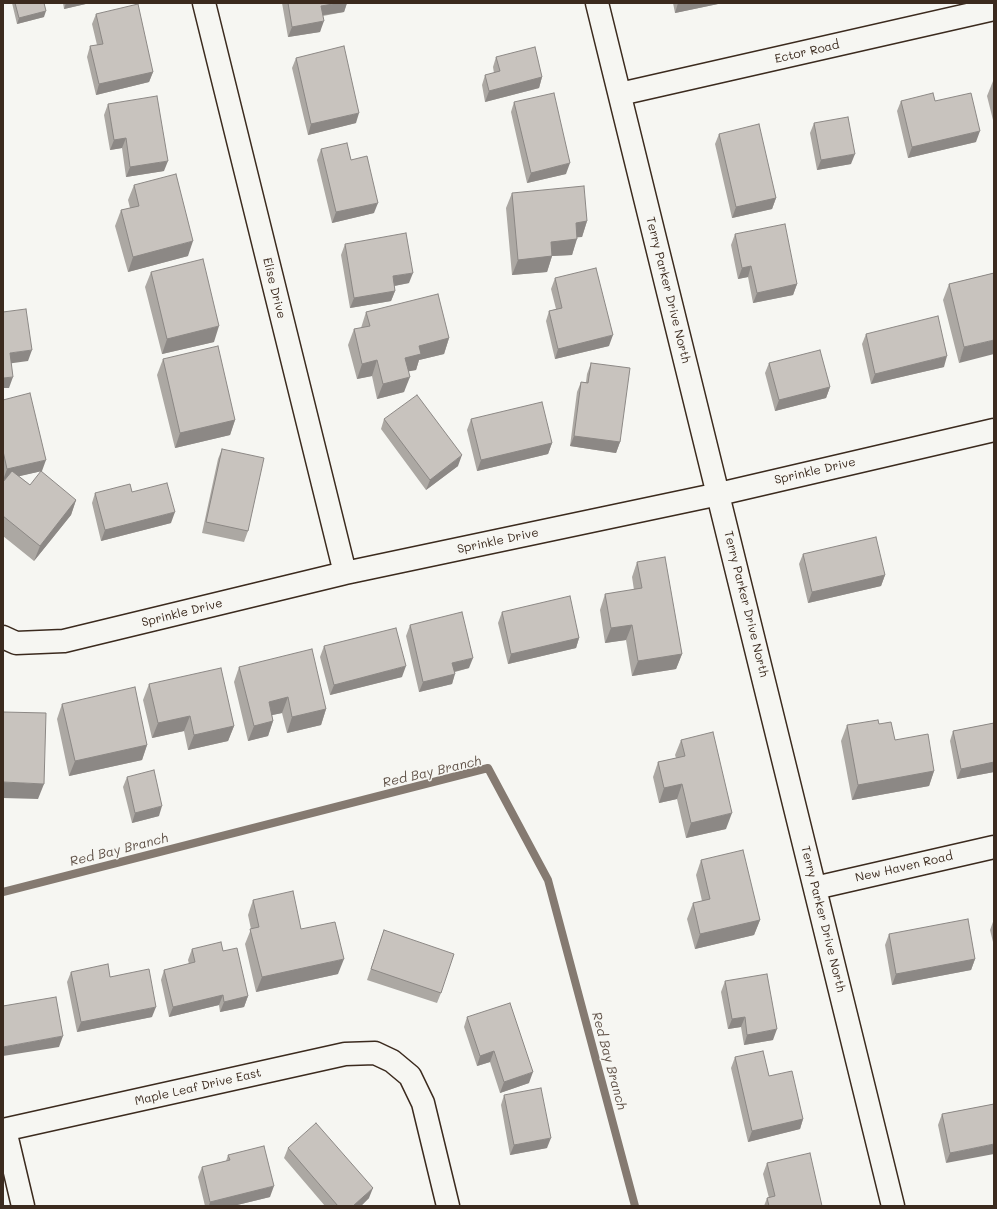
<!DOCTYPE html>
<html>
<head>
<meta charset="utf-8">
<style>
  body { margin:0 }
  #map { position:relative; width:997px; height:1209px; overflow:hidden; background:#f6f6f2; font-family:Mali,sans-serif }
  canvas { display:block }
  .frame { position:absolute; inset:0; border:4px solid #3b2a1e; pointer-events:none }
</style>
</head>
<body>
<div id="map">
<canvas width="997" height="1209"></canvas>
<div class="frame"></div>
</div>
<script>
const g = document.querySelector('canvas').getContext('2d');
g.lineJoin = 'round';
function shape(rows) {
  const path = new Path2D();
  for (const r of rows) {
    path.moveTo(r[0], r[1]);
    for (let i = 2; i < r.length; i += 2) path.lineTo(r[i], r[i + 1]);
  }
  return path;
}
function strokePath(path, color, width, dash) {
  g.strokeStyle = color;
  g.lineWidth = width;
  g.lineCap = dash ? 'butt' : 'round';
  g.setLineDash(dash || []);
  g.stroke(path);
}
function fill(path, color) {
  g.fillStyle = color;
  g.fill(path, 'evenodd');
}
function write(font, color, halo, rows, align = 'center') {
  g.font = font + ' Mali,sans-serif';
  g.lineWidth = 3;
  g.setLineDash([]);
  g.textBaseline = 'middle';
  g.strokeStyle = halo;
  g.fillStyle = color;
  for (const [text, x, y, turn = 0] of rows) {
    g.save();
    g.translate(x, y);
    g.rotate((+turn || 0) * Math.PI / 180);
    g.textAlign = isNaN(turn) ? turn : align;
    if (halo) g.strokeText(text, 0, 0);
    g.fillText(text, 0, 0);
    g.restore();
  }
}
strokePath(shape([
  [3,892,488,768,548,880,635,1206]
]), '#857a71', 8);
const minor = shape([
  [204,3,345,573],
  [597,3,893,1206],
  [620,94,994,9],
  [3,637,16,643,64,641,345,573,719,494,994,430],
  [815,888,994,847],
  [3,1130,345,1054,375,1053,392,1061,410,1076,423,1103,448,1206],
  [5,1130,23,1206]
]);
strokePath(minor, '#3b2a1e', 25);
strokePath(minor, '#f6f6f2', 22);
fill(shape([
  [12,3,44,3,44,17,17,24],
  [63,3,90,3,64,9],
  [282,3,347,3,344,12,323,16,320,32,288,37],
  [673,3,719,3,718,4,675,13],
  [96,14,153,72,149,82,96,95,87,57,90,46,97,45,92,24],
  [496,57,542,77,539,88,485,102,482,85,485,75,494,73,493,67],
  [296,58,356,123,308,135,292,68],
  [993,81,994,81,994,124,987,96],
  [901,101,935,101,976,142,908,158,897,111],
  [514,102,566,174,527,183,511,112],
  [108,104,164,171,126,177,122,148,110,150,104,115],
  [814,123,851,164,817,170,810,133],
  [719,134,776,198,772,209,732,218,715,144],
  [321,149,351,160,374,213,332,223,317,160],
  [134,185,188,256,128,272,115,226,121,210,130,208,128,200],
  [512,193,587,221,582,237,577,237,572,255,552,256,547,272,512,275,506,208],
  [735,234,797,284,793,295,753,303,748,277,738,279,731,245],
  [345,244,409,283,394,286,395,291,391,301,350,308,341,255],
  [151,272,214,342,162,354,145,287],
  [994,273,959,363,943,300,949,284],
  [555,278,609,346,555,359,546,321,549,311,556,309,551,289],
  [366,312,449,338,444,354,419,360,416,370,408,371,404,392,377,399,372,376,357,379,348,345,354,329,361,328],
  [866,334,944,367,871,384,862,344],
  [163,359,235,420,230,435,175,448,157,375],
  [591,363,620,442,616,453,570,446,577,392,581,382,586,382,587,374],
  [769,363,830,387,826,398,775,411,765,373],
  [3,400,42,471,19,476,30,485,76,500,71,515,34,561,3,536,3,482,5,480,3,480],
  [384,419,458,466,426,490,381,429],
  [471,419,552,443,548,454,477,471,467,430],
  [222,449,248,531,244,542,202,533,218,459],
  [95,493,171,523,101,541,92,503],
  [803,554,885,575,881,586,808,603,799,564],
  [637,562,682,654,676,669,632,676,626,640,605,643,600,610,605,594,634,590,632,577],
  [502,612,579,638,576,648,508,664,498,623],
  [410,625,469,668,455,672,452,684,419,692,406,636],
  [324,646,402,677,330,695,320,657],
  [239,667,326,709,321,725,287,733,282,713,272,715,273,721,268,736,248,741,234,682],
  [149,684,234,726,228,741,188,750,184,731,152,738,143,700],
  [62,704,147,745,142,760,69,776,57,719],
  [994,723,994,772,957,779,950,741,953,731],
  [879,724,895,740,934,771,929,786,852,800,841,741,847,725],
  [681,740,726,829,686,838,677,799,659,803,653,777,658,762,676,758,675,755],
  [127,777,159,816,132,823,123,787],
  [701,860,760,920,754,935,695,949,687,919,693,903,702,901,696,875],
  [253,900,301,929,338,974,256,992,245,944,251,929,248,915],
  [994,919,994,946,990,930],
  [384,930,441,993,437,1003,367,980],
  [889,934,975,959,971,970,892,985,885,945],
  [192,949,223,951,248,996,244,1007,220,1012,219,1005,169,1017,161,980,164,970,189,964,188,960],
  [71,972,110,977,152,1017,77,1032,67,982],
  [725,981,773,1040,744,1045,741,1027,728,1029,721,992],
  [467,1017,529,1083,500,1093,490,1062,477,1066,464,1027],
  [735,1057,769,1076,803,1119,800,1129,748,1142,731,1068],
  [504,1095,547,1148,510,1155,501,1105],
  [994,1104,946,1163,938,1125,942,1114],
  [288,1148,369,1198,361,1206,325,1206,284,1158],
  [228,1155,270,1197,233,1206,205,1206,198,1177,202,1167,226,1161],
  [767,1163,822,1206,764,1206,767,1198,769,1198,763,1174]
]), '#aca8a3');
fill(shape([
  [66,3,90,3,64,9],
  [339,3,347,3,344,12,317,16,321,6],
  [678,3,719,3,718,4,675,13],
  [46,11,44,17,17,24,19,18],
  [324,21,320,32,288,37,292,27],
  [153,72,149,82,96,95,99,84],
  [542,77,539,88,485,102,489,91],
  [359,113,356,123,308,135,311,124],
  [980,131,976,142,908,158,912,147],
  [126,138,122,148,110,150,114,140],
  [855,154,851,164,817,170,821,160],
  [168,161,164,171,126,177,130,167],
  [570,163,566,174,527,183,531,173],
  [776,198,772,209,732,218,736,207],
  [378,203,374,213,332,223,336,212],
  [587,221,582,237,570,238,576,223],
  [577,239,572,255,552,256,547,272,512,275,518,260,551,242],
  [193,241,188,256,128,272,133,257],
  [751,266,748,277,738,279,742,268],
  [413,273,409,283,389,287,393,276],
  [797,284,793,295,753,303,757,293],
  [395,291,391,301,350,308,354,298],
  [219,326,214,342,162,354,167,339],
  [613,335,609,346,555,359,558,349],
  [449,338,444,354,419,360,416,370,400,373,405,358,419,346],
  [994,340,994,354,959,363,964,347],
  [32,350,28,361,6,364,10,353],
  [947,356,944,367,871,384,875,374],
  [377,360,372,376,357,379,362,364],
  [13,377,9,388,3,388,3,378],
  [410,377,404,392,377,399,383,384],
  [830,387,826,398,775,411,779,400],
  [235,420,230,435,175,448,180,433],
  [574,436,620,442,616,453,570,446],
  [552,443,548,454,477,471,481,460],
  [462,455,458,466,426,490,430,480],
  [46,460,42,471,3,480,7,469],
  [76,500,71,515,34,561,40,546],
  [175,512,171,523,101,541,105,530],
  [885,575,881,586,808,603,812,592],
  [632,625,626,640,605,643,611,628],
  [579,638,576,648,508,664,511,654],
  [682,654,676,669,632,676,638,661],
  [473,658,469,668,449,673,452,663],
  [406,666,402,677,330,695,334,685],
  [455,674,452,684,419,692,423,682],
  [288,697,282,713,263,717,269,702],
  [326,709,321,725,287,733,292,717],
  [190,716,184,731,152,738,158,723],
  [273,721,268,736,248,741,254,726],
  [234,726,228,741,188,750,194,735],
  [147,745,142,760,69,776,75,761],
  [994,762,994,772,957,779,961,769],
  [934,771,929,786,852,800,858,785],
  [3,782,44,784,38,799,3,798],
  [682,784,677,799,659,803,664,788],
  [162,806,159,816,132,823,135,813],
  [732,813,726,829,686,838,691,823],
  [760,920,754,935,695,949,700,934],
  [344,959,338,974,256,992,262,977],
  [975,959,971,970,892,985,896,974],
  [223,995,219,1005,169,1017,173,1007],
  [248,996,244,1007,220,1012,224,1002],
  [156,1007,152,1017,77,1032,81,1022],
  [745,1017,741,1027,728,1029,732,1019],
  [777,1029,773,1040,744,1045,747,1035],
  [63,1036,59,1047,3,1056,3,1047],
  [494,1051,490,1062,477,1066,480,1056],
  [533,1072,529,1083,500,1093,504,1082],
  [803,1119,800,1129,748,1142,752,1131],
  [551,1138,547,1148,510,1155,514,1145],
  [994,1144,994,1154,946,1163,950,1153],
  [274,1186,270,1197,233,1206,209,1206,210,1202],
  [373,1188,369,1198,361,1206,353,1206]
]), '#8c8885');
const building = shape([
  [15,3,44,3,46,11,19,18,15,3],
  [288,3,339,3,321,6,324,21,292,27,288,3],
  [138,4,153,72,99,84,90,46,103,44,96,14,138,4],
  [344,46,359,113,311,124,296,58,344,46],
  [535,47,542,77,489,91,485,75,500,71,496,57,535,47],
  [554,93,570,163,531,173,514,102,554,93],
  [933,93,935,101,971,93,980,131,912,147,901,101,933,93],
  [157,96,168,161,130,167,126,138,114,140,108,104,157,96],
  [848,117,855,154,821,160,814,123,848,117],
  [759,124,776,198,736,207,719,134,759,124],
  [347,143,351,160,367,156,378,203,336,212,321,149,347,143],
  [176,174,193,241,133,257,121,210,139,206,134,185,176,174],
  [584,186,587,221,576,223,577,239,551,242,552,256,518,260,512,193,584,186],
  [785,224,797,284,757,293,751,266,742,268,735,234,785,224],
  [406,233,413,273,393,276,395,291,354,298,345,244,406,233],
  [203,259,219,326,167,339,151,272,203,259],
  [596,268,613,335,558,349,549,311,562,308,555,278,596,268],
  [994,273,994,340,964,347,949,284,994,273],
  [438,294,449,338,419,346,421,354,405,358,410,377,383,384,377,360,362,364,354,329,370,326,366,312,438,294],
  [26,309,32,350,10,353,13,377,3,378,3,312,26,309],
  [938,316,947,356,875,374,866,334,938,316],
  [218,346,235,420,180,433,163,359,218,346],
  [820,350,830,387,779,400,769,363,820,350],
  [591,363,630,368,620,442,574,436,581,382,588,383,591,363],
  [30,393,46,460,7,469,3,451,3,400,30,393],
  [417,395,462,455,430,480,384,419,417,395],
  [542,402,552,443,481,460,471,419,542,402],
  [222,449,264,458,248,531,206,522,222,449],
  [12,471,30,485,41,471,76,500,40,546,3,516,3,482,12,471],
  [167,483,175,512,105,530,95,493,130,484,132,492,167,483],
  [876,537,885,575,812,592,803,554,876,537],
  [665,557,682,654,638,661,632,625,611,628,605,594,642,588,637,562,665,557],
  [570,596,579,638,511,654,502,612,570,596],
  [462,612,473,658,452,663,455,674,423,682,410,625,462,612],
  [396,628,406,666,334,685,324,646,396,628],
  [312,649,326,709,292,717,288,697,269,702,273,721,254,726,239,667,312,649],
  [221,668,234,726,194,735,190,716,158,723,149,684,221,668],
  [135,687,147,745,75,761,62,704,135,687],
  [3,712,46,713,44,784,3,782,3,712],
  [878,720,879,724,891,722,895,740,928,734,934,771,858,785,847,725,878,720],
  [994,723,994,762,961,769,953,731,994,723],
  [713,732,732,813,691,823,682,784,664,788,658,762,685,756,681,740,713,732],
  [154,770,162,806,135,813,127,777,154,770],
  [743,850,760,920,700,934,693,903,710,899,701,860,743,850],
  [293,891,301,929,335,922,344,959,262,977,250,929,259,927,253,900,293,891],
  [968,919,975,959,896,974,889,934,968,919],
  [384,930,454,954,441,993,371,969,384,930],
  [221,942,223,951,237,948,248,996,224,1002,223,995,173,1007,164,970,195,962,192,949,221,942],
  [108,964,110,977,149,969,156,1007,81,1022,71,972,108,964],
  [767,974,777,1029,747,1035,745,1017,732,1019,725,981,767,974],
  [56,997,63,1036,3,1047,3,1006,56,997],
  [510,1003,533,1072,504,1082,494,1051,480,1056,467,1017,510,1003],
  [763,1051,769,1076,792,1071,803,1119,752,1131,735,1057,763,1051],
  [541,1088,551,1138,514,1145,504,1095,541,1088],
  [994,1104,994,1144,950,1153,942,1114,994,1104],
  [316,1123,373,1188,353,1206,338,1206,288,1148,316,1123],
  [264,1146,274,1186,210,1202,202,1167,230,1160,228,1155,264,1146],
  [810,1153,822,1206,769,1206,767,1198,775,1196,767,1163,810,1153]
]);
fill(building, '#c8c3be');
strokePath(building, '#8c8885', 1);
write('12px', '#3b2a1e', '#f6f6f2', [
  ["Ector Road",807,52,-13],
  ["Elise Drive",274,288,76],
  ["Terry Parker Drive North",668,290,76],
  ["Sprinkle Drive",815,471,-13],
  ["Sprinkle Drive",498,541,-12],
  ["Terry Parker Drive North",746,604,76],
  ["Sprinkle Drive",182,613,-14],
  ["New Haven Road",904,867,-13],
  ["Terry Parker Drive North",823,919,76],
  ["Maple Leaf Drive East",198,1087,-13]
]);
write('italic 13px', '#605248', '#f6f6f2', [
  ["Red Bay Branch",432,772,-13],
  ["Red Bay Branch",119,850,-14],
  ["Red Bay Branch",609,1061,75]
]);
</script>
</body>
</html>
